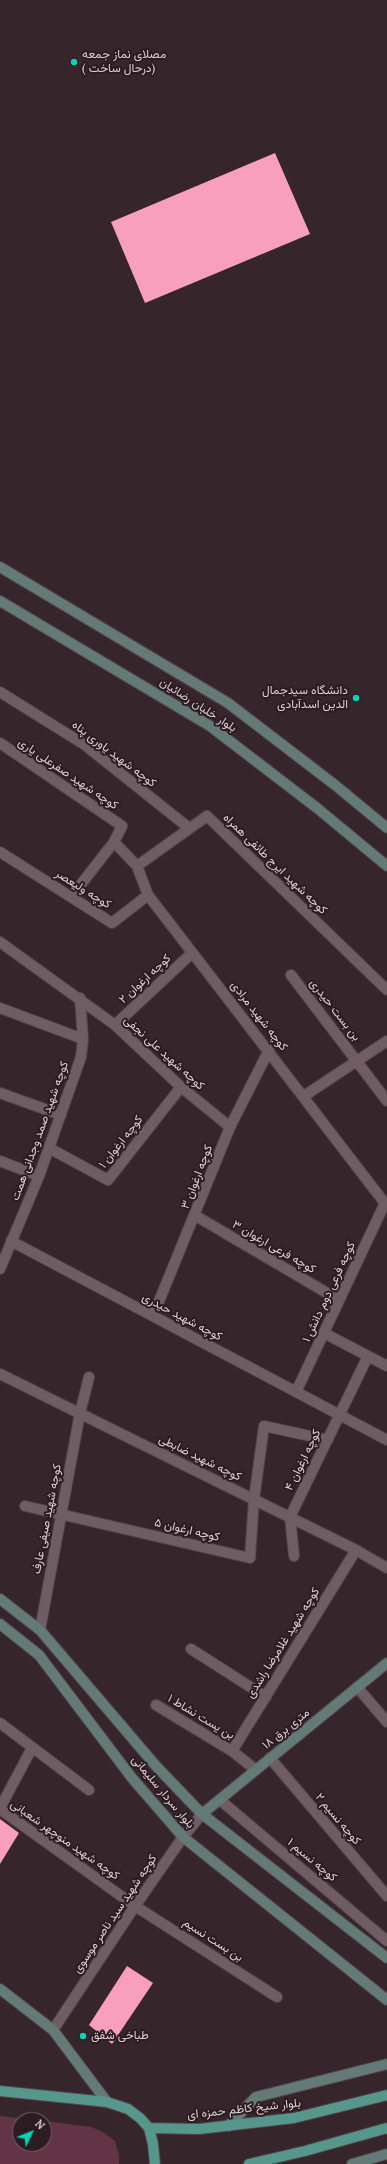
<!DOCTYPE html>
<html>
<head>
<meta charset="utf-8">
<style>
  body { margin:0 }
  #map { position:relative; width:387px; height:2164px; overflow:hidden; background:#36262b; font-family:Lora,serif }
  canvas { display:block }
  .north { position:absolute; left:12px; top:2112px; width:40px; height:40px; box-sizing:border-box; background:#2c1c21; border:1px solid #726469; border-radius:50%; rotate:47deg; font-size:11px; font-weight:700; line-height:16px; text-align:center; color:#dcd0d4 }
  .north::after { content:''; display:block; margin:auto; width:14px; height:18px; background:#00d5b7; clip-path:polygon(50% 0,100% 100%,50% 72%,0 100%) }
</style>
</head>
<body>
<div id="map">
<canvas width="387" height="2164"></canvas>
<div class="north">N</div>
</div>
<script>
const g = document.querySelector('canvas').getContext('2d');
g.lineJoin = 'round';
function fill(path, color) {
  g.fillStyle = color;
  g.fill(path, 'evenodd');
}
function shape(rows) {
  const path = new Path2D();
  for (const r of rows) {
    path.moveTo(r[0], r[1]);
    for (let i = 2; i < r.length; i += 2) path.lineTo(r[i], r[i + 1]);
  }
  return path;
}
function strokePath(path, color, width, dash) {
  g.strokeStyle = color;
  g.lineWidth = width;
  g.lineCap = dash ? 'butt' : 'round';
  g.setLineDash(dash || []);
  g.stroke(path);
}
function write(font, color, halo, rows, align = 'center') {
  g.font = font + ' Lora,Vazirmatn,serif';
  g.lineWidth = 4;
  g.setLineDash([]);
  g.textBaseline = 'middle';
  g.strokeStyle = halo;
  g.fillStyle = color;
  for (const [text, x, y, turn = 0] of rows) {
    g.save();
    g.translate(x, y);
    g.rotate((+turn || 0) * Math.PI / 180);
    g.textAlign = isNaN(turn) ? turn : align;
    if (halo) g.strokeText(text, 0, 0);
    g.fillText(text, 0, 0);
    g.restore();
  }
}
fill(shape([
  [0,2116,34,2120,20,2120,20,2144,44,2144,44,2121,91,2127,103,2132,115,2141,119,2155,119,2164,0,2164]
]), '#633445');
fill(shape([
  [275,153,310,234,145,303,111,222],
  [0,1819,19,1833,0,1864],
  [127,1966,153,1983,112,2044,89,2025]
]), '#f99fbe');
const street = shape([
  [0,692,85,745,189,828],
  [0,743,122,826,114,842,71,897],
  [114,842,137,866,148,895,387,1206],
  [0,852,112,923,148,895],
  [137,866,207,816,387,990],
  [0,942,115,1025,181,1087,230,1127],
  [291,975,387,1101],
  [0,1008,83,1039],
  [115,1025,192,953],
  [0,1093,61,1115],
  [304,1096,387,1041],
  [49,1148,108,1180,181,1087],
  [0,1161,39,1176],
  [196,1216,339,1300],
  [11,1241,387,1440],
  [0,1269,39,1176,81,1057,83,1039,80,998],
  [153,1316,230,1127,269,1050],
  [324,1333,387,1366],
  [0,1374,356,1550,387,1568],
  [296,1392,385,1203],
  [25,1506,250,1558,254,1499,264,1426,328,1440],
  [294,1556,290,1517,368,1356],
  [40,1630,80,1413,89,1377],
  [191,1649,266,1697],
  [357,1687,387,1722],
  [156,1705,232,1751,256,1770],
  [0,1723,89,1790],
  [232,1751,356,1550],
  [270,1758,387,1896],
  [220,1800,387,1941],
  [0,1808,32,1748],
  [0,1809,135,1906,277,1997],
  [53,2030,135,1906,183,1837,202,1814]
]);
const secondary = shape([
  [0,567,228,703,335,785,387,828],
  [0,601,210,726,317,808,387,866],
  [0,1599,40,1630,156,1766,202,1814,387,1958],
  [0,1624,39,1655,132,1778,183,1837,387,2000],
  [202,1814,387,1663],
  [0,1989,53,2030,107,2102],
  [228,2126,256,2097,387,2064],
  [352,2164,387,2154]
]);
const primary = shape([
  [0,2091,107,2102,128,2109,140,2118,149,2128,153,2144,155,2164],
  [149,2128,199,2129,294,2118,387,2095],
  [249,2164,305,2151,387,2128]
]);
strokePath(street, '#524449', 12);
strokePath(secondary, '#524449', 12);
strokePath(primary, '#524449', 12);
strokePath(street, '#705d63', 10);
strokePath(secondary, '#637a77', 10);
strokePath(primary, '#56978c', 10);
for (const [x, y, r, color] of [
  [74,62,4,"#00d5b7"],
  [356,698,4,"#00d5b7"],
  [83,2036,4,"#00d5b7"]
]) {
  const dot = new Path2D();
  dot.arc(x, y, r, 0, 2 * Math.PI);
  g.fillStyle = color;
  g.fill(dot);
  strokePath(dot, '#2c1c21', 1.5);
}
write('12px', '#dcd0d4', '#2c1c21', [
  ["مصلای نماز جمعه",82,55],
  ["( درحال ساخت)",82,69],
  ["دانشگاه سیدجمال",348,691,"right"],
  ["الدین اسدآبادی",348,705,"right"],
  ["طباخی شفق",91,2036]
], 'left');
write('12px', '#dcd0d4', '#2c1c21', [
  ["بلوار خلبان رضائیان",198,705,33],
  ["کوچه شهید یاوری پناه",114,754,37],
  ["کوچه شهید صفرعلی یاری",68,774,34],
  ["کوچه شهید ایرج طائفی همراه",275,864,44],
  ["کوچه ولیعصر",83,889,32],
  ["کوچه ارغوان ۲",145,979,-43],
  ["بن بست حیدری",335,1010,52],
  ["کوچه شهید مرادی",259,1016,52],
  ["کوچه شهید علی نجفی",164,1053,42],
  ["کوچه شهید صمد وجدانی همت",40,1131,-70],
  ["کوچه ارغوان ۱",121,1142,-52],
  ["کوچه ارغوان ۳",197,1177,-69],
  ["کوچه فرعی ارغوان ۳",274,1247,30],
  ["کوچه فرعی دوم دانش ۱",329,1292,-65],
  ["کوچه شهید حیدری",182,1317,28],
  ["کوچه شهید ضابطی",200,1458,26],
  ["کوچه ارغوان ۴",303,1460,-64],
  ["کوچه شهید صیفی عارف",47,1519,-79],
  ["کوچه ارغوان ۵",187,1530,13],
  ["کوچه شهید غلامرضا راشدی",283,1643,-58],
  ["بن یست نشاط ۱",201,1717,31],
  ["۱۸ متری برق",286,1729,-39],
  ["بلوار سردار سلیمانی",163,1792,50],
  ["کوچه نسیم ۲",338,1819,50],
  ["کوچه شهید منوچهر شعبانی",65,1840,35],
  ["کوچه نسیم ۱",312,1860,40],
  ["کوچه شهید سید ناصر موسوی",115,1914,-56],
  ["بن بست نسیم",213,1940,33],
  ["بلوار شیخ کاظم حمزه ای",244,2109,-6]
]);
</script>
</body>
</html>
